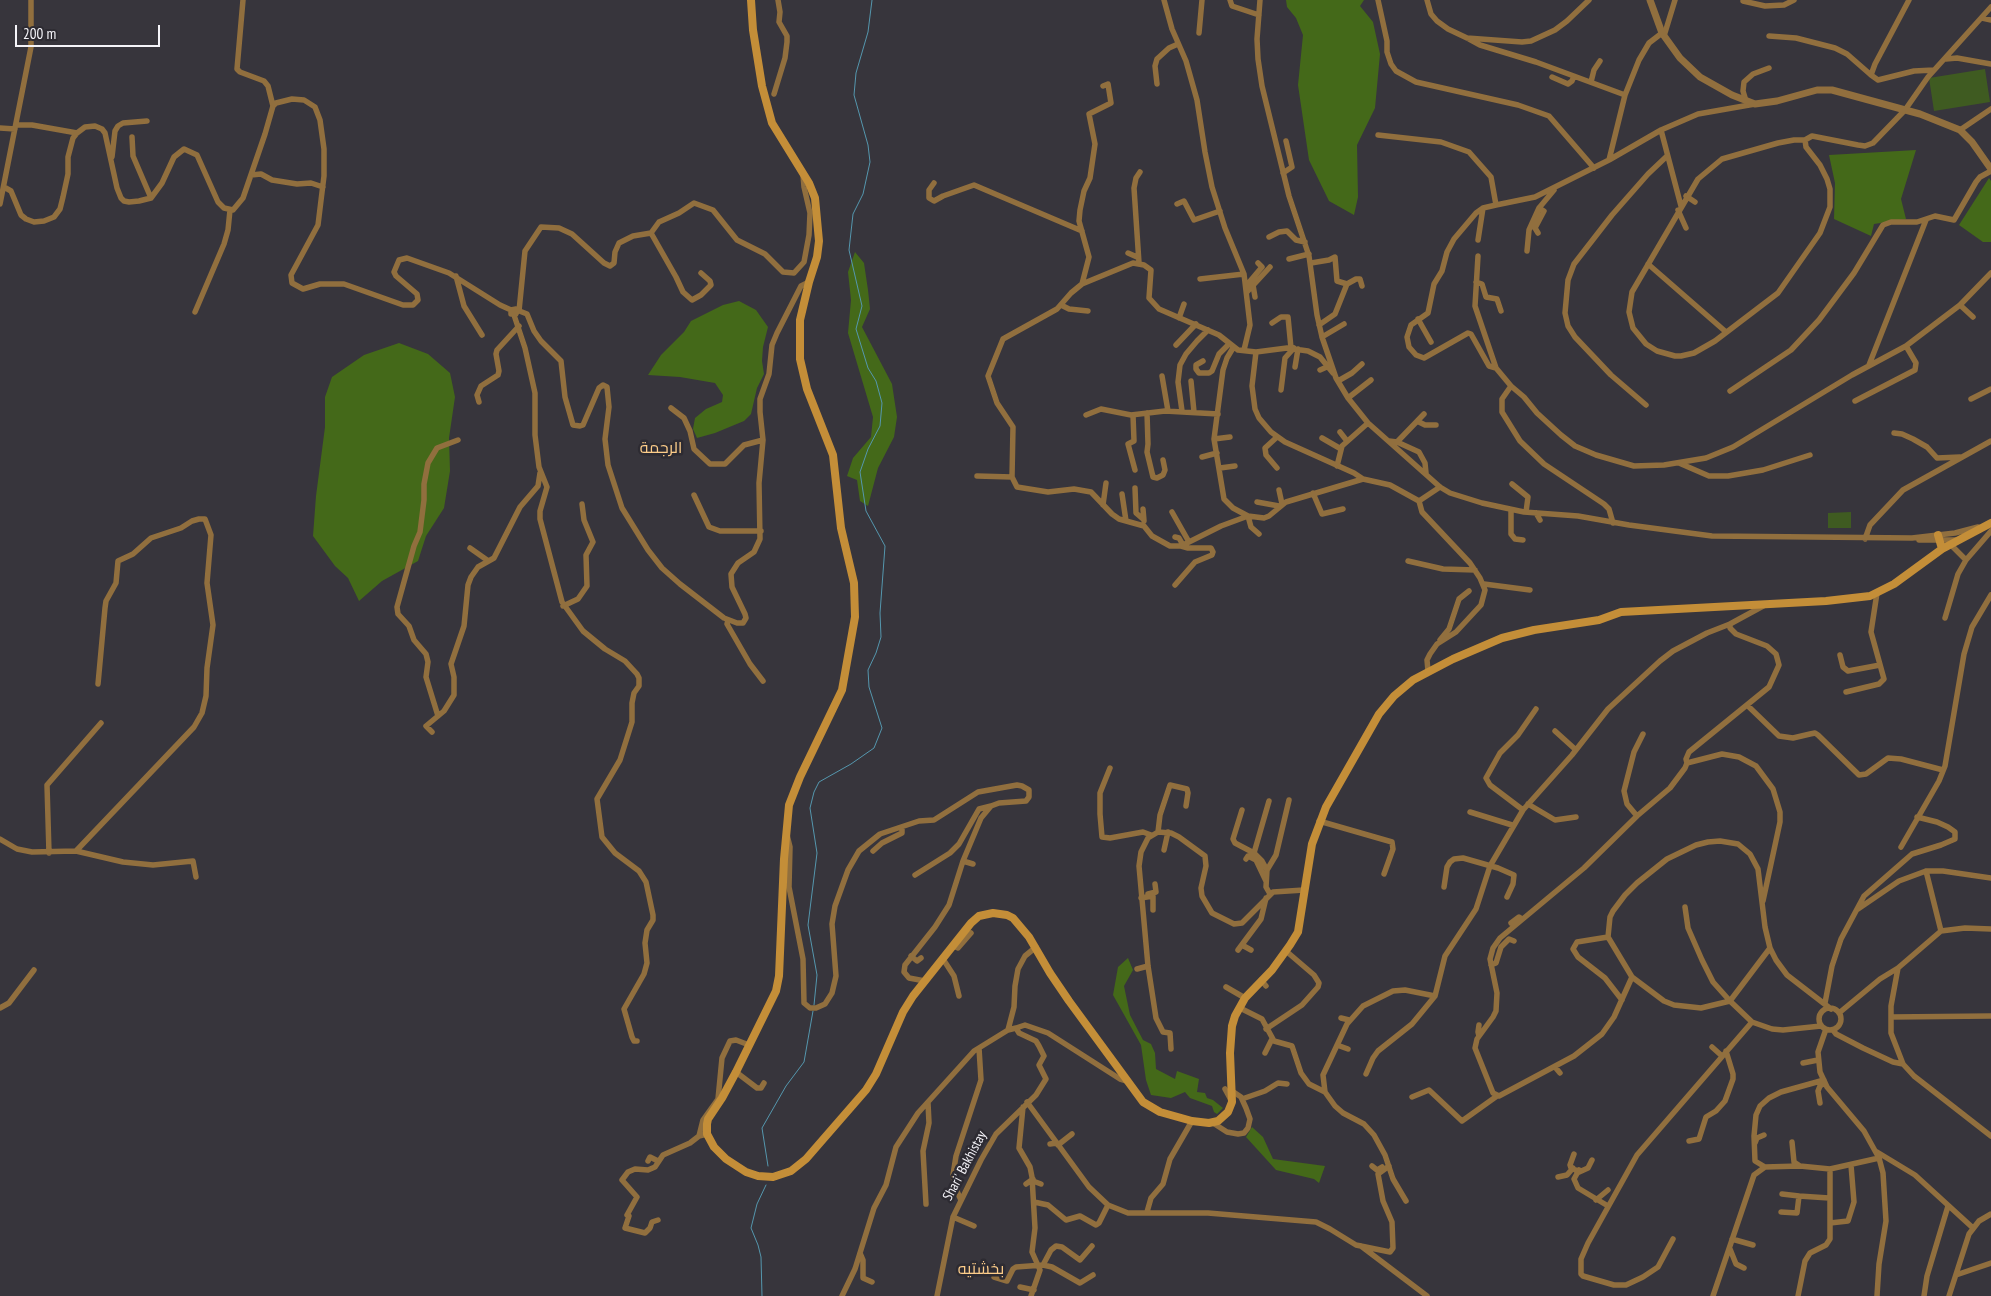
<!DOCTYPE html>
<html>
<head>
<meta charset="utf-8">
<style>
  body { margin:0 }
  #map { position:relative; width:1991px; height:1296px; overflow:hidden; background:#37353c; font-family:"PT Sans Narrow",sans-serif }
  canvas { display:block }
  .scale { position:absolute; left:15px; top:25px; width:145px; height:22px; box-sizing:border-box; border:2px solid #f5f4f9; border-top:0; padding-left:6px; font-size:15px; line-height:18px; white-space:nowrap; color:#f5f4f9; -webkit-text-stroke:4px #2d2b32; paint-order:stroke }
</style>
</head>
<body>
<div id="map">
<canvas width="1991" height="1296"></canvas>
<div class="scale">200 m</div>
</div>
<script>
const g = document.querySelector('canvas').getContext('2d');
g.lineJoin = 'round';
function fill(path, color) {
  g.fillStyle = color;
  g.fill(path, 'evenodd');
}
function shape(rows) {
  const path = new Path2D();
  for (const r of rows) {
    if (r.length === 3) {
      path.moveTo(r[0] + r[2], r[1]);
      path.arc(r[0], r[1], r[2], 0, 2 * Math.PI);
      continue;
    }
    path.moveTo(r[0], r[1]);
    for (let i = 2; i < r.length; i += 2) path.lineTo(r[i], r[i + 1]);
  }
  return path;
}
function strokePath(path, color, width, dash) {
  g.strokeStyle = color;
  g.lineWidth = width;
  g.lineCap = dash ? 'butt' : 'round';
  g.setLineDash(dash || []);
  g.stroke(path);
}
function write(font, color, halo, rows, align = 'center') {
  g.font = font + ' "PT Sans Narrow",Cairo,sans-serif';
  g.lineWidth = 5;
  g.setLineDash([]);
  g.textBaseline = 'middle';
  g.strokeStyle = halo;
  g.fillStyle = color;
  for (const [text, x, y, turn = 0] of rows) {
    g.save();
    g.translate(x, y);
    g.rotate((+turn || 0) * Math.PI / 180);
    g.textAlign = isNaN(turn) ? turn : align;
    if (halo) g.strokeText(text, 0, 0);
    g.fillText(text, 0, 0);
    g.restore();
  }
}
fill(shape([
  [1985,69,1990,102,1934,111,1929,78],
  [1851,512,1851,528,1828,528,1828,513]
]), '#3f5b21');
fill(shape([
  [1286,0,1364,0,1360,6,1373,22,1380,54,1375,108,1357,145,1358,197,1354,215,1329,201,1309,160,1298,85,1303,35,1296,18,1287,7],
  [1916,150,1901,199,1906,219,1874,224,1871,236,1834,219,1835,183,1829,155],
  [1989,178,1991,181,1991,242,1983,242,1959,225],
  [855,252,864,263,868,290,870,309,862,327,892,384,897,417,894,437,878,468,868,506,860,501,857,480,847,476,853,458,871,437,873,417,848,333,851,300,848,272],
  [739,301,756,310,768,327,763,347,762,361,764,374,757,388,751,414,744,421,715,433,697,438,693,429,695,418,706,409,722,402,723,395,715,383,680,377,648,375,661,355,684,332,691,321,723,305],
  [399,343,428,354,450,373,455,397,449,438,450,471,444,508,426,536,418,561,382,581,359,601,348,578,335,566,313,536,316,496,325,427,325,397,332,377,364,355],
  [1128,958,1133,970,1124,986,1130,1015,1143,1040,1151,1044,1155,1053,1156,1069,1175,1079,1177,1071,1199,1079,1197,1092,1205,1093,1207,1098,1213,1100,1223,1108,1217,1114,1214,1112,1212,1106,1190,1098,1185,1092,1171,1098,1151,1095,1146,1080,1141,1045,1113,995,1118,967],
  [1252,1127,1263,1137,1273,1159,1325,1166,1319,1183,1314,1179,1276,1170,1246,1137]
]), '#446919');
strokePath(shape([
  [814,1005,817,975,808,925,817,853,810,808,814,792,819,782,851,764,874,748,882,728,869,687,868,670,876,653,881,637,880,613,885,546,866,511,860,472,868,449,880,426,882,403,876,381,868,368,856,329,862,306,849,250,853,214,863,194,870,162,868,145,854,95,856,73,868,32,872,0],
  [768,1166,762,1128,786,1086,804,1062,813,1011],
  [762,1296,761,1257,758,1245,751,1228,757,1204,766,1185]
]), '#5597ae', 1);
strokePath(shape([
  [243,0,237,69,240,72,264,81,268,86,273,106],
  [1164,0,1172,29,1186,61,1197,100,1205,152,1212,187,1225,228,1244,274,1250,325,1244,350],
  [1230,0,1232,6,1259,15],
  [1260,0,1257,39,1258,59,1262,86,1289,196,1309,256,1317,315,1322,337,1336,378,1348,398,1368,423,1440,487,1450,493,1482,503,1524,512,1578,516,1629,525,1712,536,1912,538,1955,533,1978,527],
  [1378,0,1387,41,1387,52,1391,64,1396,71,1416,82,1518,105,1549,116,1594,168],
  [1427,0,1431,14,1437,21,1448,29,1467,38,1522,42,1531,41,1555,30,1567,21,1589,0],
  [1909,0,1875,64,1871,75,1878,80,1914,71,1934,70],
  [1743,1,1765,6,1784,5,1794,0],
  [1982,18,1991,20],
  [1199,33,1202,0],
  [1664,36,1675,0],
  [1769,36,1796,38,1835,48,1847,54,1871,75],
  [1469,39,1480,45,1536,62,1625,95],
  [1946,59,1957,58,1991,64],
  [1552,77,1568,84,1572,81,1574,76],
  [1591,82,1594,70,1600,61],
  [1157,84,1155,66,1157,59,1169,48,1178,44],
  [774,94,785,58,787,42,787,36,779,22,780,12,778,0],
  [1746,101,1743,91,1744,82,1753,74,1769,68],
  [16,125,32,125,77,133],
  [0,128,15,129],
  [1661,130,1681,206],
  [1960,130,1991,109],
  [1378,135,1441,142,1469,152,1491,177,1496,205,1535,197,1609,160,1661,130,1698,114,1755,104],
  [132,137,133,156,151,198],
  [1805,140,1806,147,1820,165,1827,179,1830,189,1830,207,1820,233,1778,293,1715,341,1694,353,1681,356,1675,356,1657,351,1646,344,1633,328,1629,312,1632,292,1698,179,1722,159,1778,143,1794,140,1805,140,1812,136,1858,145,1865,146,1873,143,1905,110,1928,77,1991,7],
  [112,157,115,131,118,126,123,123,147,121],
  [1609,160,1625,95,1639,60,1649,43,1662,33],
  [1283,173,1292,167,1286,141],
  [251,175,261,174,272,180,297,184,311,183,323,187],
  [934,183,929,190,929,198,934,201,943,196,974,185,1082,231],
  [4,187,11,191,21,215,26,219,34,222,44,221,54,217,60,209,63,197,68,174,68,157,73,138,77,133,85,127,95,126,102,129,105,133,117,188,121,198,124,201,129,202,139,201,151,198,162,183,174,157,184,149,197,155,218,202,224,208,233,210,243,198,265,134,273,106,276,103,292,99,304,100,315,107,320,120,324,149,324,176,318,225,291,275,292,283,303,289,320,284,344,284,403,305,413,305,418,300,417,294,396,276,394,272,399,260,407,258,449,273,500,305,511,310,516,309,517,311,516,314,511,314,511,310],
  [1686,196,1695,202],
  [0,204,31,47,31,0],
  [1177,204,1184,201,1194,220,1220,211],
  [1678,210,1686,228],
  [651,233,676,277,683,292,692,300,701,295,711,285,710,281,701,273],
  [1538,233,1535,228,1544,211,1539,208],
  [1269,237,1279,232,1287,231,1296,240,1305,242],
  [1478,240,1483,208],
  [1527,251,1529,230,1539,208,1554,190],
  [1128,253,1137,257],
  [1478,256,1475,306,1496,368,1511,386],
  [1289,259,1309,254],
  [1139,263,1134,188,1136,178,1140,172],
  [1311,263,1329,260,1335,257,1337,281,1347,284],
  [1648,264,1726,332],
  [456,276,464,306,482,335],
  [1200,279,1244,274],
  [1476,282,1482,284,1486,297,1497,299,1501,311],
  [1082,284,1089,257,1079,221,1080,210,1084,191,1090,178,1095,144,1089,114,1111,103,1108,84,1103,86],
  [1253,285,1255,297],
  [1246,286,1262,267,1258,263],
  [1247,292,1270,267],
  [1061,305,1069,309,1088,311],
  [1960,305,1973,317],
  [517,310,527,314,534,331,541,341,561,361,565,397,573,425,580,426,583,425,599,388,603,385,607,387,609,407,605,439,608,465,622,508,648,550,662,568,680,584,724,618,737,623,743,623,746,618,745,614,732,587,731,574,738,563,754,552,760,539,759,483,763,440,760,412,760,399,769,374,772,345,777,333,801,286,809,282],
  [519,311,525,251,541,227,559,228,572,234,604,263,610,266,614,263,615,252,619,243,633,236,651,233,659,222,679,213,694,203,713,210,737,240,765,254,783,272,794,273,804,262,809,235,810,213,804,187,803,175],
  [195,312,224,244,228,230,230,210],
  [514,315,525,348,535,393,535,435,539,467,547,487,540,511,540,519,562,602,583,631,605,649,625,661,637,674,639,678,639,686,634,693,632,703,632,722,620,760,597,799,602,837,615,853,639,871,646,882,653,915,653,920,647,930,645,943,647,963,644,974,624,1009,632,1037,634,1041,637,1041],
  [1179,318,1184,304],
  [1418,319,1431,342],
  [1272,323,1281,317,1288,317,1291,348],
  [1319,325,1335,314,1347,284,1356,279,1360,279,1362,286],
  [1322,337,1344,324],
  [1176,345,1196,324],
  [1233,348,1227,358,1223,370,1214,439,1224,499,1233,508,1248,516,1264,518,1269,516,1286,502,1363,479],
  [1203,361,1196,365,1196,369,1199,373,1209,373,1212,371,1219,354,1229,344],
  [1869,365,1926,220],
  [1295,367,1298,349],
  [1496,368,1489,366,1471,334,1468,333,1424,358,1416,355,1409,347,1407,337,1411,325,1428,313,1434,284,1442,271,1447,252,1454,239,1476,213,1483,208,1496,205],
  [1320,370,1329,366],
  [1333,373,1320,357,1308,351,1287,348,1256,352,1252,386,1255,409,1259,418,1271,432,1285,442,1354,473,1363,479,1390,485,1419,501],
  [1162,376,1168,411],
  [1191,381,1194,412],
  [1338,381,1352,373,1362,364],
  [1281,390,1285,358,1294,348],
  [1730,391,1791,350,1819,320,1854,273,1883,225,1891,222,1917,222,1935,216,1954,220,1976,182,1980,177,1991,171],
  [1348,398,1371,380],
  [1971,399,1991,389],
  [1855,401,1915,370,1916,363,1906,346],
  [479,402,477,395,481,386,498,375,499,371,496,354,497,350,519,326],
  [1646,405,1611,375,1575,337,1568,326,1565,313,1568,280,1574,264,1612,215,1648,174,1667,156],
  [671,408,684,418,690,431,694,449,710,464,725,464,744,445,763,440],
  [1182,411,1178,382,1180,365,1186,354,1197,341,1208,330],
  [1147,413,1148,444,1147,452,1153,477,1157,478,1163,475,1165,470,1163,460],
  [1086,415,1101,409,1131,415,1165,411,1218,414],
  [1133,415,1134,441,1128,444,1135,470],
  [1417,421,1425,425,1436,425],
  [1340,432,1347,441],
  [1894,433,1902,434,1913,439,1927,447,1937,458,1960,457],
  [1277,437,1265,448,1266,455,1277,468],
  [1322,438,1341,449],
  [1214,439,1230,437],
  [1389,441,1397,442,1419,452,1425,463,1426,473],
  [1397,442,1424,414],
  [1202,457,1217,453],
  [1679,463,1709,476,1728,476,1763,470,1810,455],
  [1337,466,1342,446,1368,423],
  [1220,468,1235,466],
  [977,476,1012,477],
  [1512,484,1528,497,1526,512],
  [1135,488,1136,513,1143,519],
  [1279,490,1282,504],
  [1313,493,1322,514,1343,509],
  [1122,494,1126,521],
  [694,495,709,527,720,531,761,531],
  [1419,501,1422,512,1470,563,1480,578,1485,590,1481,605,1456,632,1437,644,1430,654,1427,660,1428,671],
  [1419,501,1440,487],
  [1257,502,1279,506],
  [1103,505,1106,483],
  [1143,509,1144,521],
  [1511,510,1511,534,1515,539,1523,540],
  [1172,512,1189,542],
  [1536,513,1540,520],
  [1248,516,1221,526,1181,546,1170,546,1152,536,1144,526,1119,519,1112,514,1091,492,1074,489,1048,492,1017,487,1012,477,1013,427,997,403,988,376,1003,339,1057,309,1071,293,1082,284,1133,263,1144,265,1151,270,1149,298,1159,309,1219,335,1238,350,1256,352],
  [1248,516,1251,527,1259,534],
  [1613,523,1609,509,1604,504,1544,464,1520,441,1502,412,1502,399,1511,386,1524,397,1537,413,1561,435,1575,446,1596,455,1634,466,1664,465,1706,458,1733,447,1852,375,1906,346,1960,305,1991,273],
  [1175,537,1179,538,1183,545],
  [1865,539,1870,525,1903,490,1991,441],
  [1919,540,1957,540],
  [1951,545,1966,560],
  [470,548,487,560],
  [1408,561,1443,569,1475,570],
  [1484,584,1530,590],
  [1175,585,1195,562,1212,555,1213,552,1211,548,1188,548,1181,546],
  [1765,605,1730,624,1730,628,1736,634,1767,646,1776,654,1779,665,1769,687,1689,752,1686,759,1687,763,1685,768,1670,788,1637,816,1584,868,1500,938,1493,948,1490,959,1497,993,1496,1011,1493,1017,1477,1039,1475,1048,1493,1093,1499,1096,1574,1056,1602,1034,1614,1017,1632,977,1608,937,1610,917,1613,911,1625,895,1637,883,1667,859,1696,845,1708,842,1720,841,1738,844,1750,854,1758,869,1765,927,1770,948,1776,960,1787,975,1831,1009],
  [563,606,578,599,587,586,586,555,593,542,584,520,582,504],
  [1945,618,1958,574,1966,560,1991,531],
  [728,620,727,624,750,664,763,681],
  [1440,640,1449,629,1459,599,1469,591],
  [1840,655,1843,667,1848,671,1880,665],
  [1846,692,1879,684,1884,679,1871,632,1877,593],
  [1747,705,1779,736,1793,738,1810,734,1815,733,1818,735,1859,775,1866,774,1888,758,1901,759,1943,770],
  [438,716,426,677,428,662,426,654,414,640,409,626,398,614,397,607,414,546,420,532,424,500,424,484,428,463,437,448,458,440],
  [1555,731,1576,750],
  [432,732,426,726,444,711,454,695,454,677,451,664,464,626,468,585,471,577,478,567,494,558,520,507,538,486,540,473],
  [1687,763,1722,754,1739,757,1756,766,1773,789,1780,812,1780,822,1763,901],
  [1110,768,1100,793,1100,814,1102,837,1110,838,1143,832,1151,835],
  [1528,804,1555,820,1576,817],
  [1242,810,1233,839,1235,843,1254,853,1262,861,1267,870,1266,887,1270,894],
  [1523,810,1490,785,1486,778,1500,753,1518,735,1536,709],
  [1470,812,1512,825],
  [1637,816,1627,804,1624,791,1634,752,1643,734],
  [1319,821,1392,842,1393,849,1384,874],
  [1158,832,1160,815,1170,785,1187,789,1188,793,1186,806],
  [787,835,790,847,789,887,803,959,804,1003,810,1008,816,1008,825,1004,832,993,836,976,832,924,835,906,848,870,859,851,880,834,919,821,934,820,978,792,1017,785,1022,786,1029,790,1029,797,1026,801,999,803,991,806,981,818,963,861,949,905,935,927,905,965,904,972,909,978,925,981],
  [0,839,17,849,32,852,76,851,123,862,153,865,193,861,196,877],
  [1901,847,1939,781,1945,766,1964,654,1972,627,1991,595],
  [1164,850,1168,832],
  [76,851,194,727,202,713,206,696,207,668,213,625,207,583,211,535,205,519,199,519,192,521,181,528,151,538,133,554,118,561,116,583,106,601,105,608,98,684],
  [873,851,882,843,902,833,902,827],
  [49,853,47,785,101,723],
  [1254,853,1269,801],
  [1246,859,1248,856,1256,860,1266,881],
  [963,861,973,864],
  [1267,870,1276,855,1289,800],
  [915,875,950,853,959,844,979,809,991,806],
  [1444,887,1447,867,1450,862,1454,859,1463,858,1498,868,1514,875,1513,884,1507,897],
  [1148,894,1156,892,1155,884],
  [1141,898,1153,896,1153,910],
  [1858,909,1899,881,1926,871],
  [1511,923,1519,917,1522,919],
  [1991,929,1965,928,1941,931,1898,968,1891,1006,1891,1033,1903,1064,1914,1076,1991,1136],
  [1941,931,1926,871,1943,871,1991,878],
  [1608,937,1577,942,1573,949,1578,957,1605,978,1622,1000],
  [1242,945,1251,950],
  [953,946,958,948,971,933],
  [1770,948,1730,1001,1752,1022,1772,1029,1783,1030,1821,1026],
  [1238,950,1261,919,1266,898],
  [911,956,917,961,921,958],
  [943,959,954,976,959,996],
  [1491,965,1496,963,1501,947,1509,939,1514,941],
  [1137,969,1148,966],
  [1632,977,1664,1001,1674,1005,1701,1008,1730,1001,1713,982,1702,960,1688,928,1685,907],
  [1261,980,1266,986],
  [1226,987,1245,998],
  [1825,1003,1832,966,1841,939,1864,896,1912,854,1941,845,1955,839,1955,832,1948,827,1937,822,1917,817],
  [0,1008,9,1003,34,970],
  [1240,1008,1262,1019,1274,1041,1292,1046,1301,1073,1309,1084,1325,1092],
  [1830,1019,11],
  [1839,1013,1880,979,1898,968],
  [1891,1017,1991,1016],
  [1341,1018,1349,1020],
  [1479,1025,1478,1032,1479,1036],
  [1266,1029,1302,1005,1318,987,1319,983,1314,975,1286,951],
  [1826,1029,1818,1052,1820,1072,1827,1087,1864,1131,1879,1158,1883,1173,1886,1221,1879,1264,1877,1296],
  [1008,1030,1014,1007,1015,986,1018,969,1025,956,1036,947],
  [1833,1030,1836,1034,1863,1048,1893,1062,1903,1064],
  [1337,1045,1348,1049],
  [1712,1047,1722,1056],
  [1171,1049,1170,1033,1163,1032,1156,1018,1148,966,1139,866,1141,852,1148,838,1158,832,1171,833,1179,837,1205,856,1206,866,1201,888,1202,896,1212,913,1234,924,1242,923,1273,892,1304,890],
  [1265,1053,1272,1039],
  [1803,1063,1818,1060],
  [1555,1067,1560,1073],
  [736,1072,757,1088,761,1088,764,1083],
  [1366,1074,1373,1058,1378,1051,1412,1024,1435,996,1445,956,1476,909,1490,866,1523,810,1572,755,1608,709,1660,661,1673,651,1707,633,1730,624],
  [1225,1089,1231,1100],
  [1412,1097,1429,1090,1462,1121,1497,1096],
  [1242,1099,1265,1091,1278,1083,1287,1084],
  [1027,1102,1089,1187,1108,1205,1128,1213,1208,1213,1316,1222,1330,1229,1356,1245,1390,1252,1393,1248,1392,1222,1383,1201,1378,1174,1389,1166],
  [1820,1103,1818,1091,1820,1086,1825,1083],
  [1023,1107,1019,1148,1030,1167,1032,1177,1035,1228,1032,1252,1040,1270,1031,1296],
  [1213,1123,1227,1132,1238,1134,1244,1133,1248,1128,1250,1119,1246,1108,1241,1097,1232,1091],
  [699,1136,703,1120,718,1099,722,1058,730,1041,736,1040,749,1045],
  [1689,1141,1699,1139,1706,1117,1716,1111,1725,1101,1733,1079,1733,1074,1726,1051],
  [1792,1142,1794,1162,1800,1166],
  [1755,1143,1757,1138,1764,1135],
  [1050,1144,1057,1143],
  [1058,1145,1072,1134],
  [1877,1152,1915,1175,1973,1228],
  [1574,1154,1570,1165,1571,1168,1578,1171],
  [648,1161,650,1157,658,1161],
  [1372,1166,1377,1170,1382,1167],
  [1765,1167,1800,1166,1830,1169,1879,1158],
  [1579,1170,1574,1179,1578,1188,1608,1206],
  [1577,1173,1588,1168,1592,1160],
  [1558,1177,1567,1175,1573,1168],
  [1033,1181,1041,1184],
  [1026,1184,1033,1179],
  [1782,1194,1799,1196],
  [961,1200,955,1187,953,1175,956,1156,981,1080,979,1048],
  [1596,1200,1608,1190],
  [1406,1201,1393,1179,1385,1155,1374,1135,1364,1124,1343,1113,1335,1106,1325,1092,1323,1075,1347,1024,1363,1006,1393,991,1405,990,1435,996],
  [1034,1202,1048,1205,1066,1220,1080,1216,1096,1225,1099,1223,1108,1205],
  [926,1204,923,1151,929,1123,928,1103],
  [1147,1212,1151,1198,1163,1184,1170,1159,1192,1121],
  [1781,1212,1797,1213,1799,1196,1829,1198],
  [953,1217,974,1226],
  [658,1220,652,1222,650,1228,645,1233,625,1228,629,1216,627,1215,637,1197,622,1180,628,1172,635,1169,648,1170,655,1167,663,1155,690,1143,699,1136,707,1134],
  [1830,1223,1848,1221,1854,1202,1851,1165],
  [1673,1239,1658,1267,1643,1277,1626,1285,1614,1285,1583,1276,1581,1274,1581,1259,1588,1243,1637,1155,1752,1022],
  [1732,1239,1753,1245],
  [1361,1246,1427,1296],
  [1730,1249,1736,1264,1744,1268],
  [860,1253,863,1260,863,1278,872,1282],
  [1043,1265,1051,1250,1056,1246,1062,1247,1080,1260,1092,1246],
  [1956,1275,1991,1263],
  [994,1277,1007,1281,1013,1269,1016,1267,1043,1265,1052,1267,1080,1283,1093,1275],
  [1020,1287,1034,1290],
  [842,1296,855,1269,874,1208,886,1185,896,1147,918,1113,974,1051,1008,1030,1016,1028],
  [937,1296,953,1217,981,1160,996,1134,1036,1095,1046,1079,1039,1065,1044,1056,1039,1046,1036,1041,1019,1033,1016,1028,1025,1025,1048,1033,1120,1079,1127,1081],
  [1713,1296,1754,1175,1765,1167,1755,1161,1754,1136,1756,1115,1760,1106,1769,1098,1781,1092,1824,1080],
  [1798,1296,1805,1261,1810,1253,1826,1245,1830,1239,1830,1169],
  [1924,1296,1927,1276,1948,1206],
  [1949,1296,1969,1234,1979,1221,1991,1214]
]), '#916f3e', 5.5);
strokePath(shape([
  [1650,0,1662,33,1680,58,1700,77,1732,95,1755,104,1777,101,1817,90,1832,90,1920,114,1960,130,1972,142,1991,169]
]), '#916f3e', 7);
strokePath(shape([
  [751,0,753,30,762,86,772,123,809,183,815,198,819,241,817,257,809,282,800,320,800,359,807,389,833,455,841,528,854,583,855,617,842,690,800,777,789,805,784,859,779,976,776,991,736,1072,722,1098,708,1119,707,1124,707,1134,714,1147,726,1159,746,1172,758,1176,773,1177,791,1171,806,1159,866,1090,876,1074,903,1012,913,996,971,923,979,916,993,913,1007,915,1013,918,1029,937,1050,973,1069,1001,1143,1102,1160,1112,1192,1121,1209,1123,1218,1121,1228,1112,1232,1102,1230,1053,1232,1026,1235,1016,1245,998,1272,970,1290,945,1298,932,1312,844,1326,807,1379,714,1394,696,1413,680,1453,659,1502,638,1534,630,1599,620,1621,612,1826,601,1870,596,1894,584,1942,549,1991,523],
  [1938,535,1942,549]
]), '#c48e38', 8);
write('14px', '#f5f4f9', '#2d2b32', [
  ["Shari' Bakhistay",965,1166,-62]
]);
write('16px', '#fdcd8a', '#2d2b32', [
  ["الرجمة",661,448],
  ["بخشتيه",981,1269]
]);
</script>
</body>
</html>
